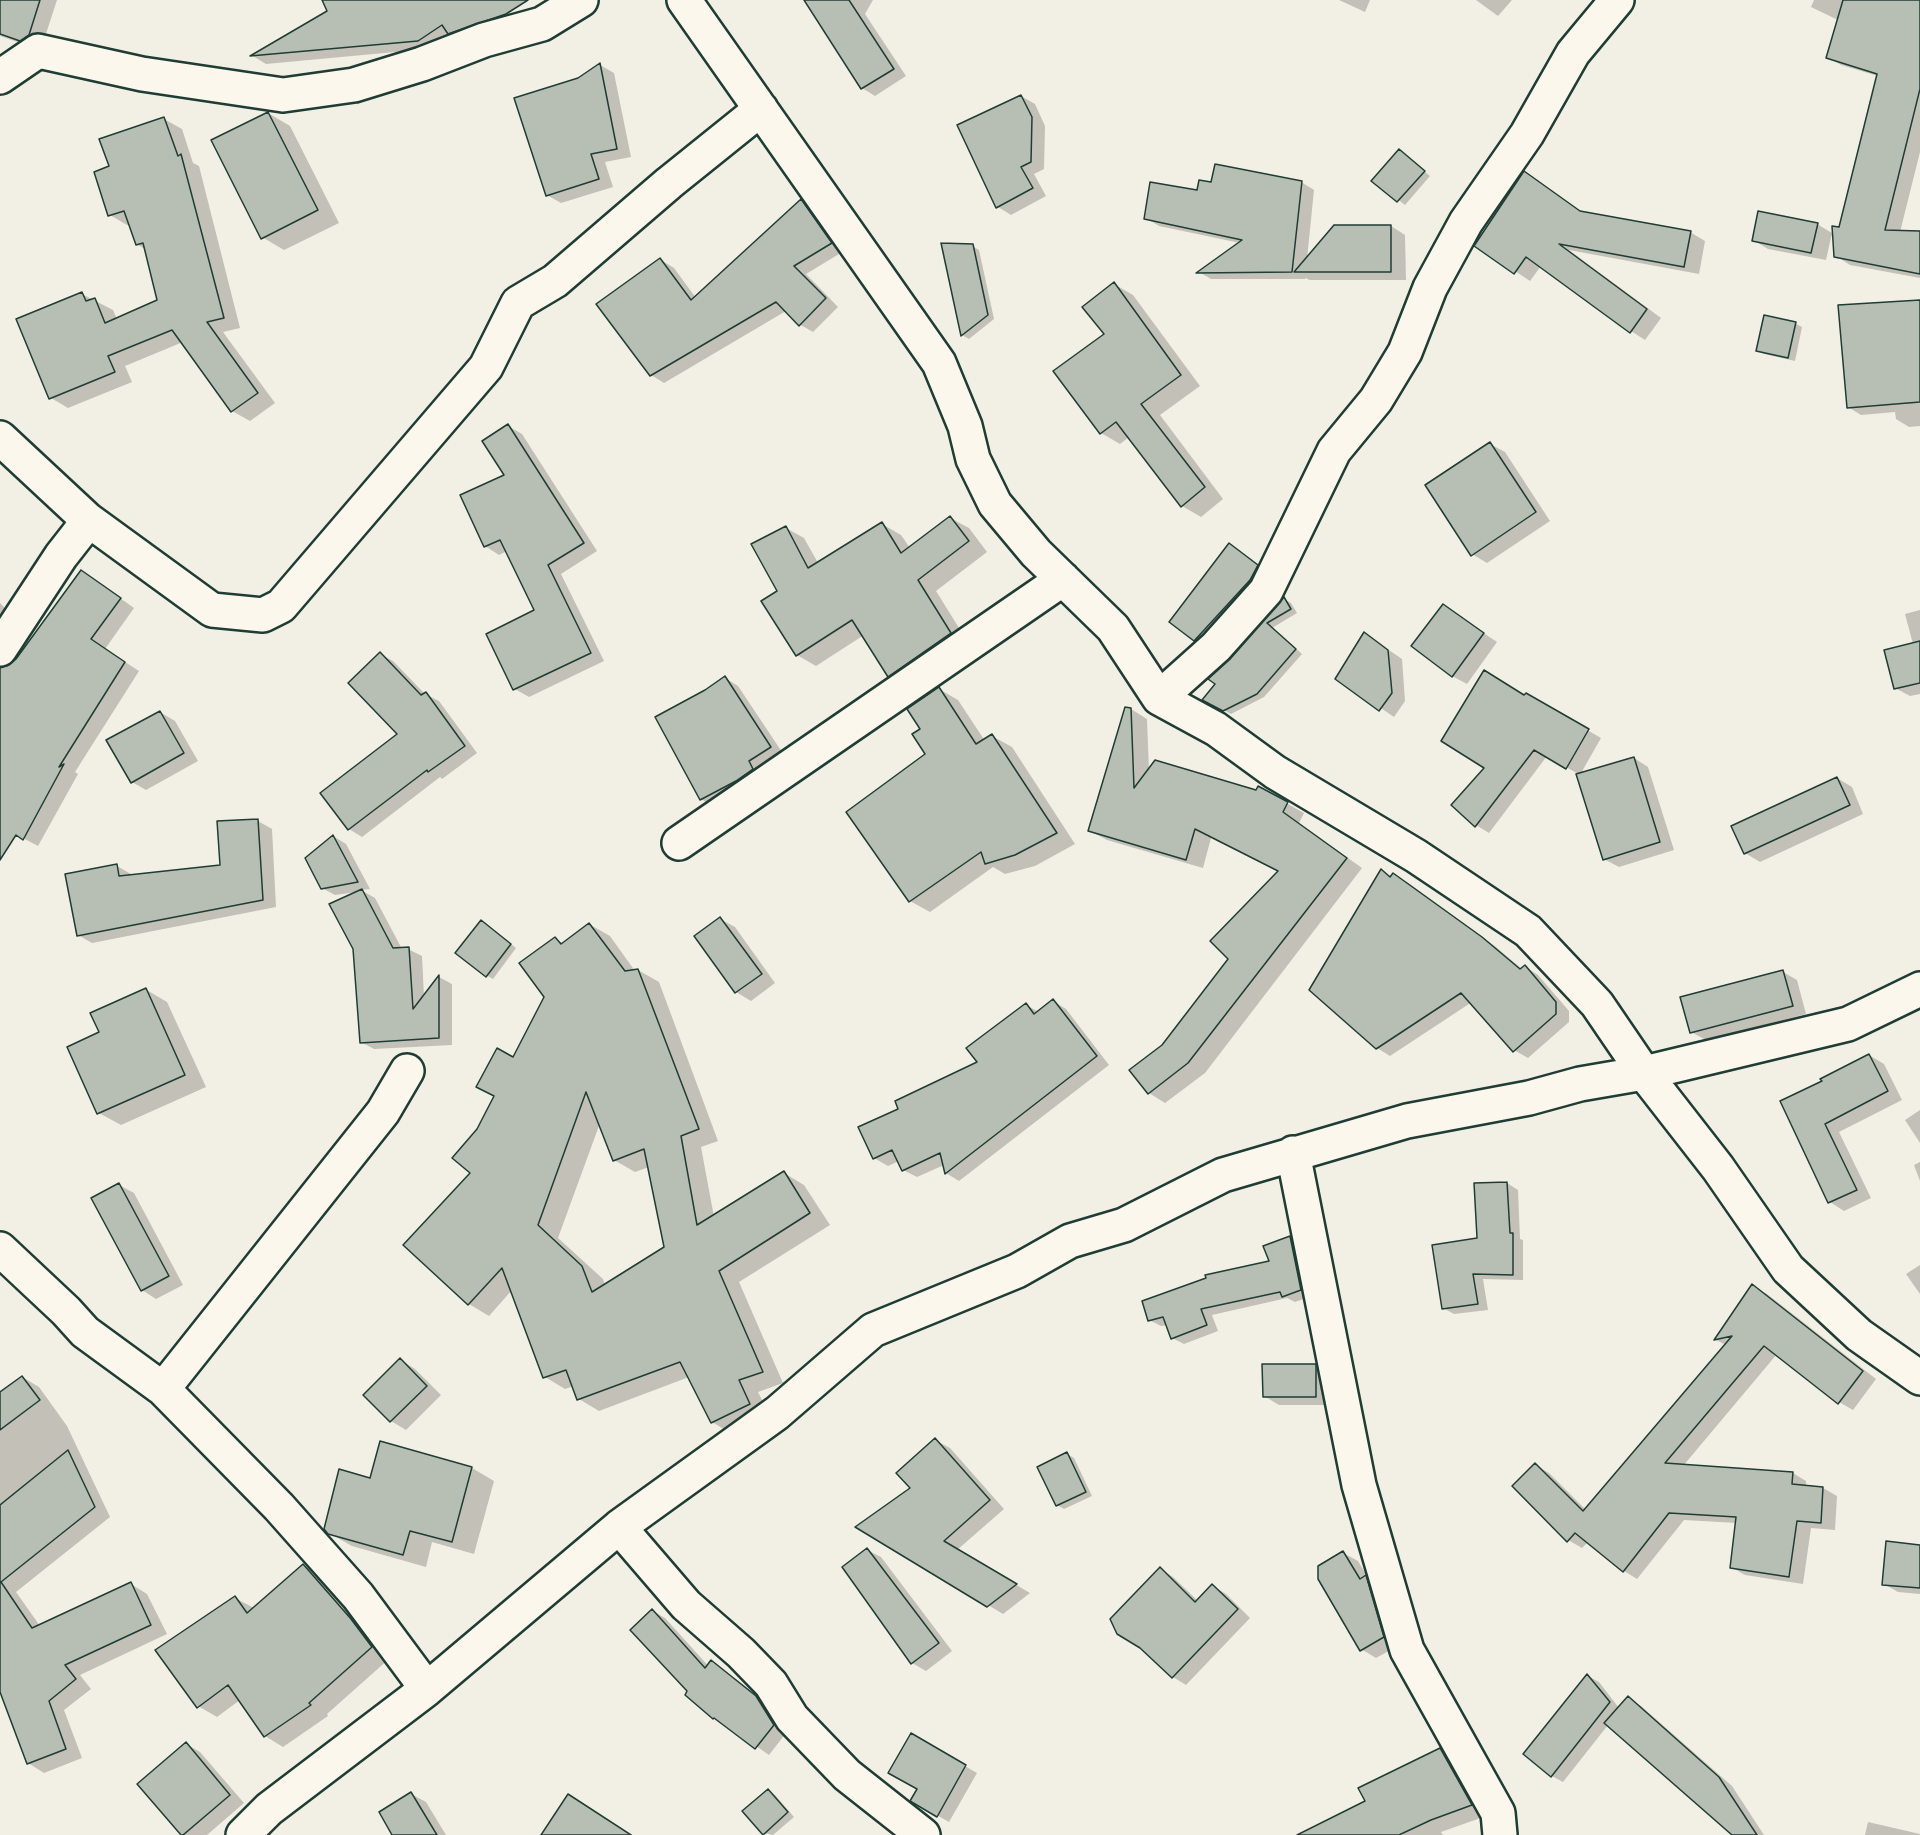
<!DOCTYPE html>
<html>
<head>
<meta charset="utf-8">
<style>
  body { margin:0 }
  canvas { display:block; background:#f2f0e5 }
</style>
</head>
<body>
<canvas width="1920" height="1835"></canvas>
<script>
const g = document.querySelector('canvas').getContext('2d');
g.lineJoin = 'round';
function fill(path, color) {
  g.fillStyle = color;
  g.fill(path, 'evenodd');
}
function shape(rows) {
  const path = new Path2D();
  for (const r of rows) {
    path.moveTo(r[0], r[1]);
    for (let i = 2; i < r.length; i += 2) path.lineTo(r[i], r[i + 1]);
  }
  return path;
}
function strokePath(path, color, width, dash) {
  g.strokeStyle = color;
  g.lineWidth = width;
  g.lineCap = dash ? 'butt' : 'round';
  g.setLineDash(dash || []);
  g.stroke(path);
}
fill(shape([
  [0,0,57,0,43,43,35,48,0,36],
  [323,0,500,0,515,24,449,47,266,64,253,56,329,12],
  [814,0,873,0,865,14,906,76,875,96,862,88],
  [1339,0,1370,0,1365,12],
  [1476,0,1512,0,1498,16],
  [1814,0,1920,0,1920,152,1900,232,1920,232,1920,278,1850,265,1836,256,1840,229,1878,76,1841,65,1827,57,1838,20,1811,7],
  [600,65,614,73,631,157,605,162,613,187,561,203,547,195,579,80],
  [1021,96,1035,104,1045,126,1044,169,1034,174,1046,196,1011,215,998,207],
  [268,113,290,126,339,223,284,250,262,237],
  [164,119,182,129,193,163,199,166,240,328,223,332,275,403,250,421,232,411,183,342,125,366,132,382,68,408,51,398,82,294,113,310,117,319,159,301,146,250,137,244,130,224,127,225,110,215,110,167],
  [1399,151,1430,176,1405,205,1374,181],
  [1301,182,1314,190,1307,259,1391,226,1405,235,1406,280,1310,280,1305,278,1305,279,1211,279,1199,272,1240,243,1159,226,1146,218,1213,184],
  [1539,182,1583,213,1690,232,1705,241,1699,274,1569,250,1661,318,1645,340,1631,331,1541,266,1530,281,1476,245],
  [801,201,815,209,844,251,806,274,838,307,813,332,799,324,786,311,664,383,651,375,661,260,674,268,696,298],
  [1817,224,1832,233,1826,260,1768,249,1753,240],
  [972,246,979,250,994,319,969,339,962,335],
  [1114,284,1133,295,1200,386,1160,415,1223,499,1201,517,1182,506,1129,437,1120,444,1101,433,1106,335],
  [1920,301,1920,426,1909,427,1896,419,1895,412,1861,415,1848,407],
  [1796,324,1802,327,1795,361,1764,354,1758,351],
  [508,426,522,434,597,551,561,574,604,661,529,697,515,689,536,611,507,551,499,555,485,546,506,476],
  [1490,444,1505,452,1550,521,1487,563,1472,554],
  [950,518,969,528,987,552,936,591,969,644,907,687,889,676,864,635,816,666,797,655,779,592,786,528,804,538,818,563,882,524,901,535,910,548],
  [1230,545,1272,574,1210,648,1171,622],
  [95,580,134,608,105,649,139,671,75,772,78,774,38,846,0,826,0,669,9,667],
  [1284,599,1291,603,1297,613,1272,628,1302,654,1264,697,1231,714,1205,700,1231,661],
  [0,603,16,620,0,645],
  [1443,606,1497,642,1467,684,1452,676],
  [1920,610,1920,694,1910,696,1895,688,1913,644,1905,614],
  [1377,642,1402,659,1405,701,1394,717,1337,678],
  [380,654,393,661,425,694,439,701,477,753,442,779,440,777,362,837,349,829,322,794,399,734],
  [725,678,738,686,784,755,714,807,701,799],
  [939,689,958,700,985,741,992,736,1012,747,1075,844,1035,866,1005,874,993,867,930,912,910,901,848,812,927,755,922,730],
  [1526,695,1601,738,1580,775,1547,756,1489,833,1476,825],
  [1131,709,1147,719,1149,771,1257,792,1259,788,1304,813,1299,823,1362,868,1205,1073,1165,1103,1149,1093,1163,1046,1230,959,1280,872,1211,838,1203,868,1107,840,1090,831],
  [160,712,175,721,198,761,146,790,132,782],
  [1634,758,1648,767,1674,850,1619,867,1604,859],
  [1837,778,1852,787,1863,814,1760,862,1745,853],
  [258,821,272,829,276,907,92,943,78,935,117,866,131,874,131,876,221,866],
  [333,836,346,844,370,889,361,890,375,898,402,949,408,949,422,956,424,997,439,977,452,984,452,1045,374,1049,361,1042,357,892,335,895,322,888],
  [1382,871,1392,877,1393,875,1407,882,1496,947,1522,969,1525,967,1538,975,1569,1011,1569,1022,1528,1058,1514,1050,1472,1002,1390,1056,1377,1048],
  [720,919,735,927,775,983,751,1001,736,992,696,937],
  [589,924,610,936,635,971,638,970,659,982,718,1141,701,1147,714,1217,784,1173,804,1185,830,1225,739,1282,783,1383,758,1392,770,1416,732,1434,712,1422,689,1377,599,1411,579,1399,574,1386,565,1389,545,1377,512,1290,489,1316,469,1304,472,1173,478,1130,546,997,555,939,564,944],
  [600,1123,614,1160,635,1172,649,1167,666,1247,605,1285,603,1279,558,1238],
  [488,926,516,948,493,979,486,975],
  [1783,972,1797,980,1806,1014,1706,1040,1691,1032],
  [145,989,167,1002,206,1087,121,1125,99,1113,101,1033],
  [1053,1001,1066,1009,1109,1065,959,1181,946,1173,944,1165,917,1177,903,1170,899,1161,888,1166,874,1158,900,1110,979,1063,1026,1005,1039,1012],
  [1869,1055,1884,1064,1902,1100,1839,1132,1871,1198,1844,1211,1830,1202,1782,1101,1824,1082],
  [1920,1110,1920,1143,1905,1120],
  [1920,1162,1920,1181,1914,1165],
  [1507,1183,1518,1190,1520,1239,1523,1240,1523,1280,1483,1279,1488,1310,1454,1314,1443,1308],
  [119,1185,134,1193,183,1285,156,1299,142,1290],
  [1290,1238,1302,1244,1312,1296,1295,1302,1287,1298,1212,1315,1218,1331,1184,1344,1172,1338,1168,1325,1161,1326,1149,1320,1271,1262],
  [1920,1265,1920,1294,1906,1274],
  [1753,1286,1767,1294,1876,1379,1853,1410,1839,1402,1777,1354,1683,1466,1793,1473,1806,1481,1806,1487,1823,1488,1837,1496,1835,1530,1811,1528,1803,1584,1745,1575,1731,1567,1737,1523,1684,1520,1637,1579,1624,1571,1588,1542,1582,1548,1568,1540,1535,1465,1549,1473,1586,1510,1726,1345,1716,1340],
  [401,1360,415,1369,441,1395,406,1430,391,1421,365,1395],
  [1315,1365,1330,1374,1330,1405,1279,1405,1264,1396],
  [22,1377,39,1387,67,1426,110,1517,16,1592,40,1626,131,1584,147,1594,167,1634,80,1675,91,1689,64,1710,82,1758,44,1773,28,1763,0,1688,0,1394],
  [935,1440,950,1448,1004,1509,957,1550,1030,1593,1003,1614,858,1527,912,1489],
  [1067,1454,1074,1458,1092,1496,1064,1509,1057,1505],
  [472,1468,494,1481,474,1554,432,1542,426,1567,352,1546,329,1533,371,1480],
  [1920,1546,1920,1594,1898,1592,1884,1584],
  [867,1550,881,1557,952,1651,926,1671,912,1663],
  [1343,1553,1358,1561,1368,1578,1380,1586,1398,1646,1376,1658,1361,1649],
  [303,1565,321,1576,390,1658,327,1714,328,1716,283,1747,265,1736,240,1700,217,1717,198,1706,235,1598,254,1608],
  [1160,1569,1173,1577,1198,1601,1213,1586,1226,1594,1250,1618,1186,1685,1173,1677,1147,1652],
  [653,1611,665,1618,721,1680,724,1672,736,1679,769,1704,786,1733,769,1755,726,1725],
  [1588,1676,1599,1682,1619,1708,1628,1698,1641,1706,1732,1786,1764,1835,1734,1835,1608,1725,1563,1782,1552,1776],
  [912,1735,977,1773,949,1822,912,1801,919,1789],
  [186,1744,200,1752,244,1803,207,1835,183,1835],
  [1440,1750,1458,1760,1489,1815,1441,1832,1443,1835,1300,1835,1367,1802],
  [768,1791,775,1795,794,1817,773,1835,764,1833],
  [411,1794,426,1802,446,1835,394,1835],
  [1868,1822,1920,1834,1920,1835,1865,1835]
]), '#0003');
const building = shape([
  [0,0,40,0,29,35,20,41,0,34,0,0],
  [322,0,528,0,506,14,448,34,442,25,418,41,250,56,327,11,322,0],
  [804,0,849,0,894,69,861,89,804,0],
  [1843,0,1920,0,1920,89,1885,230,1920,231,1920,274,1834,257,1832,226,1839,227,1877,74,1826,58,1843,0],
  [600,63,617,149,591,154,599,179,546,196,514,98,578,78,600,63],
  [1021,95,1032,117,1031,162,1021,167,1033,188,996,208,957,125,1021,95],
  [268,112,318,210,261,239,211,140,268,112],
  [164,117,178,156,181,154,224,318,207,322,258,393,231,412,172,330,108,356,115,372,49,399,16,319,82,292,86,301,95,298,105,323,157,300,143,243,136,245,124,211,108,216,94,172,109,166,99,139,164,117],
  [1399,149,1425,171,1397,202,1371,181,1399,149],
  [1215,164,1302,181,1292,272,1196,273,1242,240,1144,219,1150,182,1197,190,1199,180,1211,182,1215,164],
  [1524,171,1580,211,1691,231,1684,267,1559,244,1647,309,1630,333,1526,257,1514,274,1474,246,1524,171],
  [801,199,832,243,794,266,826,298,799,326,776,302,650,376,596,304,660,258,691,300,801,199],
  [1758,211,1818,223,1811,253,1752,241,1758,211],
  [1334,225,1391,225,1391,272,1294,272,1334,225],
  [941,243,973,244,988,315,961,336,941,243],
  [1114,282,1181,375,1141,404,1205,487,1181,507,1116,422,1100,434,1053,371,1104,334,1082,307,1114,282],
  [1920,300,1920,402,1847,408,1838,305,1920,300],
  [1764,315,1796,322,1788,358,1756,351,1764,315],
  [508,424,584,543,548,565,591,653,513,690,486,634,534,610,500,540,484,547,460,495,504,475,482,441,508,424],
  [1490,442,1536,512,1471,556,1425,485,1490,442],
  [950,516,969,541,918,580,951,633,888,677,852,620,796,656,761,601,777,591,751,544,786,526,808,568,882,522,901,553,950,516],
  [1229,543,1258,565,1250,580,1194,641,1169,622,1229,543],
  [81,570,121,598,91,639,125,662,59,767,64,764,23,840,16,835,0,860,0,668,9,665,16,659,81,570],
  [1284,597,1291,609,1267,623,1296,649,1257,694,1223,711,1202,700,1215,684,1208,679,1230,659,1284,597],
  [1443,604,1484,633,1452,677,1411,646,1443,604],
  [1364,632,1388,650,1392,693,1379,711,1335,679,1364,632],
  [1920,641,1920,683,1894,689,1884,650,1920,641],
  [380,652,421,695,426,692,465,746,428,772,427,770,348,830,320,793,397,734,348,683,380,652],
  [1484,670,1524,695,1526,693,1589,729,1566,769,1534,750,1475,827,1451,805,1484,768,1441,741,1484,670],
  [725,676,771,747,749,761,753,769,736,781,700,800,655,717,705,690,725,676],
  [939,687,976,744,992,734,1057,833,1015,855,985,864,981,852,909,902,846,812,925,754,912,734,920,729,907,709,939,687],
  [1125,707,1131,708,1134,788,1155,760,1256,790,1258,786,1288,802,1283,812,1347,858,1188,1063,1148,1094,1129,1070,1162,1045,1228,959,1210,941,1278,871,1195,829,1186,860,1088,831,1125,707],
  [160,711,184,753,131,783,106,740,160,711],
  [1634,757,1660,842,1603,860,1576,774,1634,757],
  [1837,777,1850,805,1744,854,1731,826,1837,777],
  [258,819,263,900,77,936,65,874,117,864,119,876,220,865,217,821,258,819],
  [333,835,358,882,321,889,305,858,333,835],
  [1381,869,1390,877,1393,873,1482,937,1520,969,1525,965,1556,1002,1556,1014,1513,1052,1461,993,1376,1049,1309,990,1381,869],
  [362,889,393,948,409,947,413,1009,439,975,439,1038,360,1043,353,949,329,904,362,889],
  [720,917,762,974,735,993,694,936,720,917],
  [481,920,511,944,486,977,455,953,481,920],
  [589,923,625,971,638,969,699,1129,681,1136,697,1225,784,1171,810,1213,719,1271,763,1372,739,1380,750,1404,711,1423,680,1362,577,1400,566,1370,543,1378,502,1268,468,1305,403,1245,470,1173,452,1158,477,1129,494,1096,476,1087,497,1048,513,1057,544,997,519,963,555,937,561,944,589,923],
  [586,1092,613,1161,644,1149,664,1247,592,1292,582,1266,538,1225,586,1092],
  [1783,970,1793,1006,1690,1033,1680,997,1783,970],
  [146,988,185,1075,97,1114,67,1047,99,1032,90,1013,146,988],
  [1053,999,1097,1056,945,1174,940,1153,902,1171,892,1150,873,1159,858,1127,898,1109,895,1101,977,1062,966,1048,1026,1003,1034,1014,1053,999],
  [1869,1054,1888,1091,1825,1124,1857,1190,1828,1203,1780,1101,1822,1081,1820,1079,1869,1054],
  [1507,1182,1510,1233,1513,1233,1513,1275,1473,1274,1478,1304,1442,1309,1432,1245,1477,1238,1474,1183,1507,1182],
  [119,1183,169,1276,141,1291,91,1198,119,1183],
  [1290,1236,1301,1290,1282,1297,1280,1292,1201,1309,1207,1325,1171,1339,1163,1317,1148,1321,1142,1301,1206,1278,1205,1275,1269,1261,1263,1246,1290,1236],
  [1752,1284,1863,1371,1838,1404,1764,1346,1665,1463,1793,1472,1792,1484,1823,1487,1821,1523,1797,1521,1789,1577,1730,1568,1736,1517,1669,1513,1623,1572,1575,1533,1567,1542,1512,1486,1535,1463,1583,1511,1732,1336,1714,1340,1752,1284],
  [400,1358,427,1386,390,1422,363,1395,400,1358],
  [1262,1364,1316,1364,1316,1397,1263,1397,1262,1364],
  [22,1376,40,1400,0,1430,0,1392,22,1376],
  [935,1438,990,1500,944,1541,1017,1584,987,1607,855,1527,910,1488,896,1473,935,1438],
  [380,1441,472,1467,452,1542,410,1531,403,1555,328,1534,324,1529,339,1469,370,1478,380,1441],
  [68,1450,95,1507,1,1582,32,1628,131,1582,151,1625,65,1665,76,1679,49,1701,66,1749,27,1764,0,1692,0,1505,68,1450],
  [1067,1452,1086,1492,1056,1506,1037,1467,1067,1452],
  [1886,1541,1920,1545,1920,1588,1882,1585,1886,1541],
  [867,1548,939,1643,911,1664,842,1567,867,1548],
  [1343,1551,1360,1579,1366,1575,1384,1637,1360,1651,1318,1579,1318,1566,1343,1551],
  [303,1564,351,1619,372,1647,309,1703,311,1705,264,1737,228,1685,197,1708,155,1650,235,1596,247,1613,303,1564],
  [1160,1567,1195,1602,1212,1584,1238,1609,1172,1678,1140,1648,1117,1634,1110,1619,1160,1567],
  [652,1609,705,1668,711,1660,756,1696,774,1725,755,1749,714,1718,713,1719,685,1695,687,1691,630,1630,652,1609],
  [1587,1674,1610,1702,1551,1777,1523,1754,1587,1674],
  [1628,1696,1719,1777,1757,1835,1732,1835,1604,1723,1628,1696],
  [911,1733,966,1765,937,1817,910,1801,917,1789,888,1773,911,1733],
  [186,1742,230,1795,183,1835,181,1835,137,1784,186,1742],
  [1440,1748,1472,1805,1431,1820,1399,1835,1297,1835,1365,1801,1358,1788,1440,1748],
  [768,1789,788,1812,763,1835,742,1811,768,1789],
  [411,1792,437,1835,392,1835,379,1812,411,1792],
  [568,1794,631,1835,541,1835,568,1794]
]);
fill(building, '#b7beb3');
strokePath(building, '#1f3d34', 1.5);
const street = shape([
  [684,0,939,363,965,426,973,459,995,504,1036,553,1113,628,1159,698,1216,729,1275,772,1416,856,1528,931,1597,1004,1644,1073,1718,1168,1788,1269,1859,1335,1920,1378],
  [0,77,38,51,142,74,283,95,354,85,422,64,484,40,542,24,581,0],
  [0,438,87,519,212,610,263,615,281,606,486,367,518,303,555,281,669,183,761,109],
  [0,649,61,556,79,533,87,519],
  [1159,698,1216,647,1266,591,1334,451,1376,400,1405,352,1430,288,1466,222,1527,134,1573,53,1617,0],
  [679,843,1063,579],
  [1293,1153,1359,1485,1407,1650,1498,1813,1500,1835],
  [0,1249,66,1311,85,1332,163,1389,279,1507,358,1596,427,1689],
  [163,1389,383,1112,407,1071],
  [619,1527,686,1605,741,1653,771,1684,792,1718,847,1775,923,1835],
  [243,1835,269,1809,427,1689,619,1527,777,1413,873,1330,1017,1271,1070,1241,1124,1225,1223,1175,1407,1121,1529,1098,1580,1084,1644,1073,1848,1024,1920,989]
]);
strokePath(street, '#1f3d34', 38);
strokePath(street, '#fbf7ec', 33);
</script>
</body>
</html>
